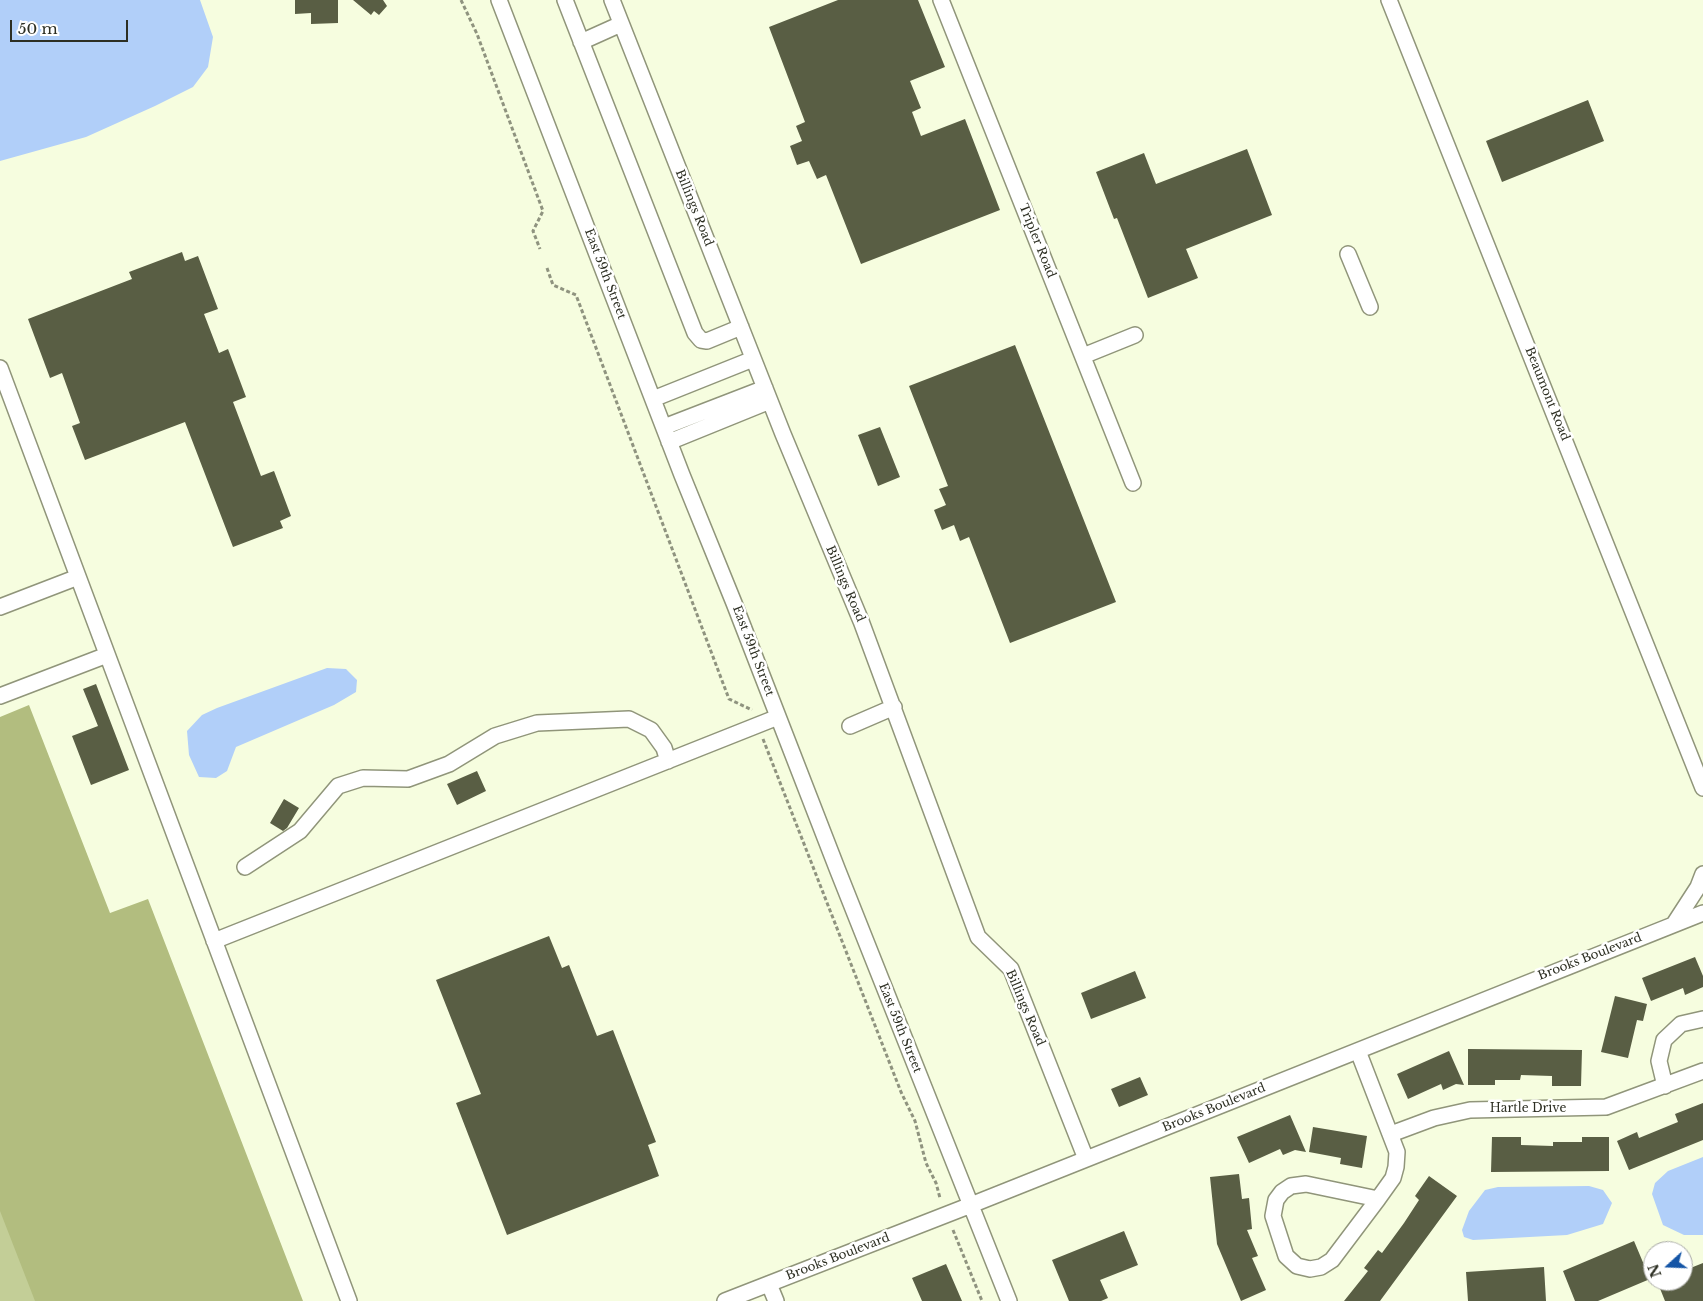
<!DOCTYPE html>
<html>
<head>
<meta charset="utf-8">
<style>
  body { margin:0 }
  #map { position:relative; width:1703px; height:1301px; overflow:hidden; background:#f6fddf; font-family:"Libre Baskerville",serif }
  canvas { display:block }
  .north { position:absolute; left:1643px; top:1241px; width:50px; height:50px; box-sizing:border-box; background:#fff; border:1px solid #abaca7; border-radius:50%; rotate:250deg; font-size:14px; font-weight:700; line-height:20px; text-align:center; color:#2d2f23 }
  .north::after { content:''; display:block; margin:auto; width:18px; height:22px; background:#1455a6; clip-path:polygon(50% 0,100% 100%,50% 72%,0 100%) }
  .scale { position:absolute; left:10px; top:20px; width:118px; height:22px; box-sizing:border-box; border:2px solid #2d2f23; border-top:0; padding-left:6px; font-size:15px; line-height:18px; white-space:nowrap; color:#2d2f23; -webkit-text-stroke:4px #fff; paint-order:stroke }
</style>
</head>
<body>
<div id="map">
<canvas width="1703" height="1301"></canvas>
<div class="north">N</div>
<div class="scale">50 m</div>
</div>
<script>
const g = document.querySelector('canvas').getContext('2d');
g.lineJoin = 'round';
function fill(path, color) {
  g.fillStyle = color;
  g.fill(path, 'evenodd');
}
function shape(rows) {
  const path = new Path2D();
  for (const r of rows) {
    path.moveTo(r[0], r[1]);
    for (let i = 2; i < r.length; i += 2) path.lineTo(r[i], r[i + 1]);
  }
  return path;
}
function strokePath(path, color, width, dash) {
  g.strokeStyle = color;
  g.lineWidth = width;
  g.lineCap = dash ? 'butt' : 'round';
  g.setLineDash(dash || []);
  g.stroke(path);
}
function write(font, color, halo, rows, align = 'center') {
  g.font = font + ' "Libre Baskerville",serif';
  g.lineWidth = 5;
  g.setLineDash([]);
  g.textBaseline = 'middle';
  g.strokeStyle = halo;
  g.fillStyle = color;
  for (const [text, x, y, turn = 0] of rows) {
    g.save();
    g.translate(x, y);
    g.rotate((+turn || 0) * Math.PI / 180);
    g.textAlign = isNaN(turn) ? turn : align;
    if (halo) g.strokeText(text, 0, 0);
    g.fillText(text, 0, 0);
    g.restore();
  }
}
fill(shape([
  [31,1200,71,1301,0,1301,0,1211]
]), '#c3ce97');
fill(shape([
  [29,705,110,913,148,899,303,1301,35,1301,0,1211,0,717]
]), '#b2bd7f');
fill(shape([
  [0,0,200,0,213,37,208,67,193,87,155,106,86,137,0,161],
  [327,668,346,669,357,680,356,692,334,705,236,747,227,771,216,778,199,777,189,755,187,731,202,715,217,708],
  [1703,1157,1703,1235,1684,1235,1663,1225,1652,1194,1655,1183,1668,1171],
  [1589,1186,1603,1190,1612,1203,1603,1224,1567,1235,1473,1240,1464,1237,1462,1230,1469,1211,1485,1190,1498,1187]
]), '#b1cff9');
fill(shape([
  [295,0,338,0,338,23,311,24,311,13,295,14],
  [353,0,383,0,387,6,379,15,374,11,371,15],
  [838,0,918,0,945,67,910,81,921,108,912,112,921,136,965,119,1000,210,861,264,826,175,817,179,809,161,797,165,790,146,802,141,796,126,805,122,769,27],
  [1588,100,1604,141,1502,182,1486,141],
  [1247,149,1272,215,1186,249,1198,278,1148,298,1117,218,1114,219,1096,172,1144,153,1156,184],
  [182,252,185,261,198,256,218,309,204,314,219,353,228,349,246,397,233,402,261,476,274,471,291,516,280,521,283,528,233,547,185,422,85,460,72,426,80,423,62,373,50,378,28,319,132,279,129,272],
  [1015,345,1116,602,1010,643,969,537,960,541,954,525,942,530,934,510,946,505,939,489,948,486,909,386],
  [880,427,900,477,878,486,858,435],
  [96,684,129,770,91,785,72,736,98,726,83,689],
  [477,771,486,791,457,805,447,784],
  [284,799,299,808,287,828,283,831,270,823],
  [549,936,562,968,569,965,597,1036,613,1030,656,1142,648,1145,659,1176,507,1235,456,1103,481,1094,436,980],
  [1695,957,1703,976,1703,987,1685,995,1683,988,1651,1001,1642,978],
  [1135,971,1146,998,1091,1019,1081,993],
  [1615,996,1647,1004,1643,1021,1637,1020,1628,1058,1601,1052],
  [1468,1049,1582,1050,1581,1086,1552,1086,1552,1076,1521,1075,1520,1080,1495,1080,1495,1085,1468,1085],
  [1449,1051,1464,1085,1456,1084,1443,1090,1441,1084,1408,1099,1397,1074],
  [1140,1077,1148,1095,1119,1107,1111,1089],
  [1703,1103,1703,1140,1629,1170,1617,1141,1637,1132,1639,1138,1678,1122,1675,1114],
  [1290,1115,1306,1152,1295,1150,1283,1155,1280,1149,1249,1163,1237,1137],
  [1313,1127,1367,1136,1362,1168,1340,1164,1341,1158,1309,1152],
  [1492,1137,1521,1137,1521,1145,1553,1146,1553,1142,1582,1142,1582,1137,1609,1137,1609,1171,1491,1172],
  [1239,1174,1242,1199,1249,1198,1252,1229,1247,1230,1258,1256,1252,1258,1266,1290,1241,1301,1217,1244,1210,1177],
  [1429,1176,1457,1196,1380,1301,1344,1301,1368,1271,1364,1268,1378,1250,1382,1253,1404,1223,1419,1200,1415,1196],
  [1124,1231,1138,1265,1100,1280,1108,1298,1101,1301,1069,1301,1052,1260],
  [1634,1241,1650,1279,1598,1301,1575,1301,1563,1271],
  [1703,1263,1703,1301,1665,1301,1657,1281,1683,1281,1683,1271],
  [946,1264,962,1301,922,1301,912,1278],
  [1544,1267,1546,1301,1468,1301,1466,1272]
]), '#595e44');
const minor = shape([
  [499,0,682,475,734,603,838,871,1009,1301],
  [565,0,695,333,701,340,707,341,741,327],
  [612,0,783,434,861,621,978,937,1011,969,1086,1159],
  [941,0,1133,483],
  [1389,0,1703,788],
  [581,42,621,24],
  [1348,254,1370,307],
  [1083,356,1135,335],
  [0,368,349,1301],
  [653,399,753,359],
  [664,427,765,388],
  [669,442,770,401],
  [0,607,78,577],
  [0,696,107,655],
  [850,726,894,707],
  [245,867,300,831,338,786,363,778,408,779,449,764,495,736,537,723,629,719,651,730,664,748,668,761],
  [1674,924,1698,887,1703,874],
  [214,941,778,717],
  [1358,1051,1397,1152,1396,1167,1393,1178,1378,1199],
  [1665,1086,1659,1061,1664,1040,1681,1024,1703,1019],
  [1391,1134,1434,1118,1470,1110,1606,1107,1703,1071],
  [1306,1184,1378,1199,1332,1260,1321,1267,1310,1269,1297,1266,1286,1256,1273,1216,1276,1200,1282,1192,1291,1186,1306,1184],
  [769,1284,776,1301],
  [725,1301,971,1205,1703,913]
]);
strokePath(minor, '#90957a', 18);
strokePath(shape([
  [461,0,477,34,543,211,533,231,540,249],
  [547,268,553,285,576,295,729,699,752,710],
  [763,739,901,1092,915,1121,926,1163,936,1183,940,1198],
  [953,1230,982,1301]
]), '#8f937f', 3, [4, 2.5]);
strokePath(minor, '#fff', 15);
write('12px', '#2d2f23', '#fff', [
  ["Billings Road",694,208,68],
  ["Tripler Road",1037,241,68],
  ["East 59th Street",605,274,69],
  ["Beaumont Road",1547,394,68],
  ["Billings Road",845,584,67],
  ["East 59th Street",753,651,69],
  ["Brooks Boulevard",1590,957,-21],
  ["Billings Road",1025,1008,67],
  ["East 59th Street",900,1028,68],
  ["Brooks Boulevard",1214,1108,-22],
  ["Hartle Drive",1528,1109],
  ["Brooks Boulevard",838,1257,-21]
]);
</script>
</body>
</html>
